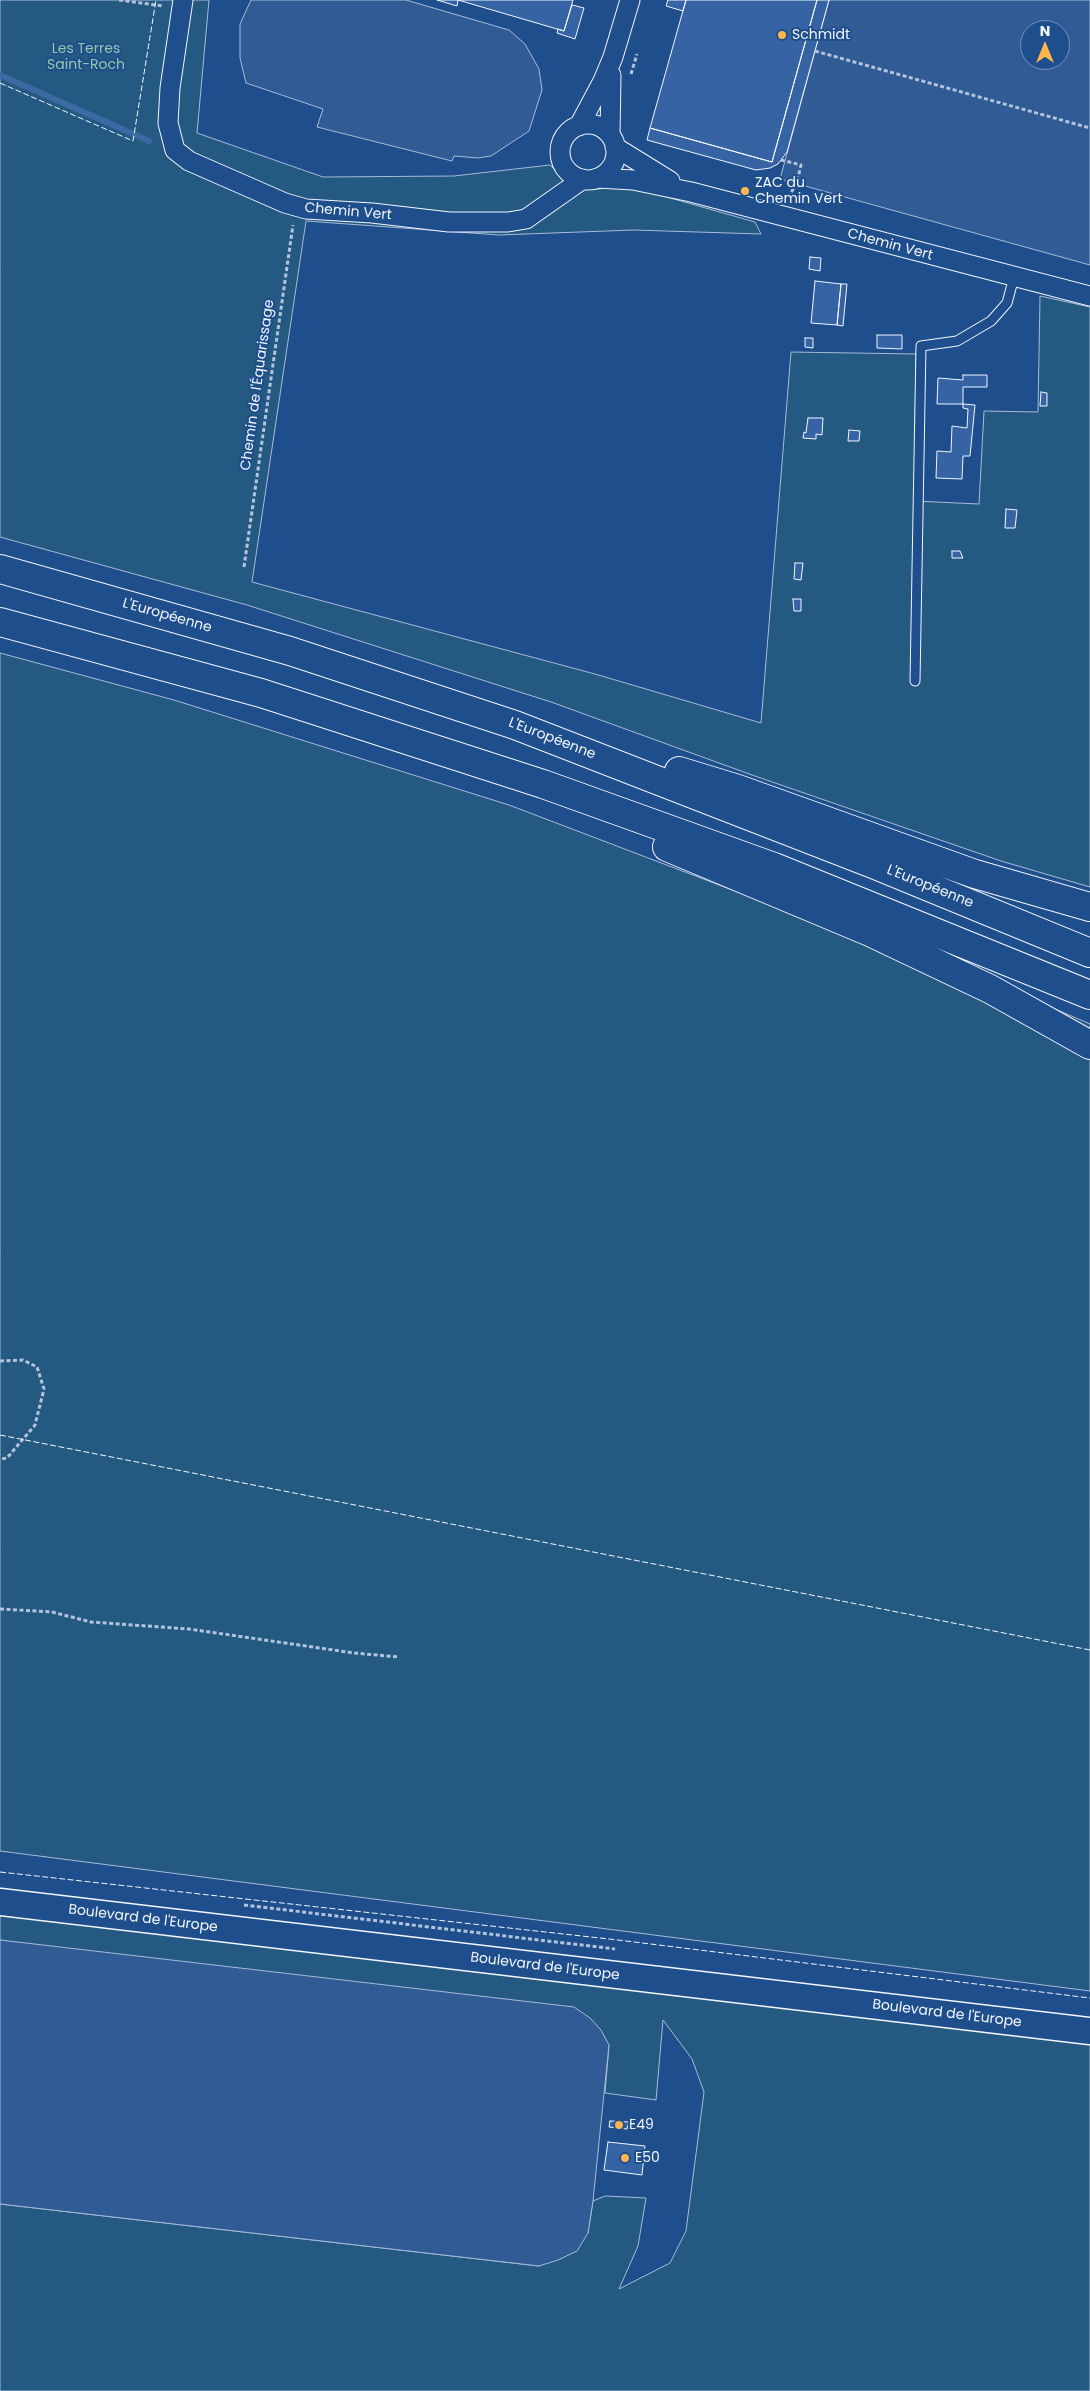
<!DOCTYPE html>
<html>
<head>
<meta charset="utf-8">
<style>
  body { margin:0 }
  #map { position:relative; width:1090px; height:2391px; overflow:hidden; background:#1f4e8c; font-family:Poppins,sans-serif }
  canvas { display:block }
  .north { position:absolute; left:1020px; top:20px; width:50px; height:50px; box-sizing:border-box; background:#1f4e8c; border:1px solid #7391ba; border-radius:50%; rotate:0deg; font-size:14px; font-weight:700; line-height:20px; text-align:center; color:#f2f6ff }
  .north::after { content:''; display:block; margin:auto; width:18px; height:22px; background:#ffb74d; clip-path:polygon(50% 0,100% 100%,50% 72%,0 100%) }
</style>
</head>
<body>
<div id="map">
<canvas width="1090" height="2391"></canvas>
<div class="north">N</div>
</div>
<script>
const g = document.querySelector('canvas').getContext('2d');
g.lineJoin = 'round';
function fill(path, color) {
  g.fillStyle = color;
  g.fill(path, 'evenodd');
}
function shape(rows) {
  const path = new Path2D();
  for (const r of rows) {
    if (r.length === 3) {
      path.moveTo(r[0] + r[2], r[1]);
      path.arc(r[0], r[1], r[2], 0, 2 * Math.PI);
      continue;
    }
    path.moveTo(r[0], r[1]);
    for (let i = 2; i < r.length; i += 2) path.lineTo(r[i], r[i + 1]);
  }
  return path;
}
function strokePath(path, color, width, dash) {
  g.strokeStyle = color;
  g.lineWidth = width;
  g.lineCap = dash ? 'butt' : 'round';
  g.setLineDash(dash || []);
  g.stroke(path);
}
function write(font, color, halo, rows, align = 'center') {
  g.font = font + ' Poppins,sans-serif';
  g.lineWidth = 4;
  g.setLineDash([]);
  g.textBaseline = 'middle';
  g.strokeStyle = halo;
  g.fillStyle = color;
  for (const [text, x, y, turn = 0] of rows) {
    g.save();
    g.translate(x, y);
    g.rotate((+turn || 0) * Math.PI / 180);
    g.textAlign = isNaN(turn) ? turn : align;
    if (halo) g.strokeText(text, 0, 0);
    g.fillText(text, 0, 0);
    g.restore();
  }
}
const green = shape([
  [0,0,209,0,197,133,323,177,454,176,550,165,574,188,600,189,621,184,755,222,761,234,633,230,499,235,306,221,252,582,595,674,761,723,791,352,916,354,914,501,979,504,984,411,1038,412,1040,296,1090,307,1090,887,1001,861,752,775,551,702,247,605,0,537,0,0],
  [0,653,174,700,509,805,882,947,1090,1058,1090,1991,0,1851,0,653],
  [1032,999,1090,1024,1090,1038,1032,999],
  [0,1913,1090,2043,1090,2391,0,2391,0,2204,539,2266,588,2233,593,2201,605,2196,646,2198,638,2246,619,2289,670,2263,686,2231,704,2092,692,2059,663,2020,656,2100,605,2093,609,2045,0,1940,0,1913]
]);
fill(green, '#245a82');
strokePath(green, '#a8bbd7', 1);
const parking = shape([
  [251,0,406,0,509,30,525,44,539,69,542,90,529,131,491,156,478,158,454,156,452,161,317,127,323,109,246,83,240,58,240,24,251,0],
  [829,0,1090,0,1090,265,780,179,829,0],
  [1030,30,1060,30,1060,60,1030,60,1030,30],
  [0,1940,574,2007,590,2018,601,2030,609,2045,593,2201,588,2233,577,2251,558,2260,539,2266,0,2204,0,1940]
]);
fill(parking, '#305b95');
strokePath(parking, '#a8bbd7', 1);
strokePath(shape([
  [0,75,149,141]
]), '#3b69a3', 6);
const building = shape([
  [437,0,458,0,457,6,437,0],
  [458,0,573,0,564,31,458,0],
  [668,0,686,0,683,11,666,6,668,0],
  [686,0,817,0,772,162,650,128,686,0],
  [817,0,829,0,787,152,778,164,770,168,756,170,647,140,650,128,772,162,817,0],
  [572,5,584,8,575,39,557,33,558,29,564,31,572,5],
  [810,257,821,258,820,271,809,269,810,257],
  [815,281,841,284,837,325,811,323,815,281],
  [841,284,847,284,843,326,837,325,841,284],
  [877,335,902,335,902,349,877,348,877,335],
  [805,338,813,338,813,348,805,347,805,338],
  [963,375,987,375,987,387,963,387,963,404,937,404,938,378,963,380,963,375],
  [1041,392,1047,393,1047,406,1040,406,1041,392],
  [963,404,975,405,970,456,963,456,962,479,936,478,937,451,951,452,952,426,967,428,968,409,963,408,963,404],
  [808,418,823,418,822,435,816,434,816,439,803,438,804,432,806,433,808,418],
  [849,430,860,431,859,441,848,441,849,430],
  [1006,509,1017,510,1015,528,1005,528,1006,509],
  [952,551,960,551,963,558,952,558,952,551],
  [795,563,803,563,801,580,794,579,795,563],
  [793,599,801,599,801,611,794,611,793,599],
  [610,2121,629,2122,627,2129,609,2127,610,2121],
  [608,2142,645,2146,642,2175,604,2170,608,2142]
]);
fill(building, '#3563a3');
strokePath(building, '#f2f6ff', 1);
const lane = shape([
  [915,681,921,346,957,341,991,321,1007,303,1014,277]
]);
const street = shape([
  [183,0,170,88,168,123,175,150,189,161,285,203,306,209,372,213,449,222,508,222,526,219,583,179],
  [588,152,28],
  [579,126,603,81,613,57,630,0],
  [610,135,611,75],
  [615,147,670,181],
  [597,178,633,180,691,192,1090,296]
]);
const secondary = shape([
  [0,1902,1090,2031]
]);
const highway = shape([
  [0,569,290,651,515,725,873,864,1090,953],
  [0,622,261,693,543,784,774,867,1090,995],
  [679,771,738,789,975,874,1090,907],
  [667,847,870,932,990,989,1090,1045]
]);
strokePath(lane, '#f2f6ff', 11);
strokePath(street, '#f2f6ff', 21);
strokePath(secondary, '#f2f6ff', 29);
strokePath(highway, '#f2f6ff', 30);
strokePath(shape([
  [119,0,163,6],
  [815,51,1090,128],
  [631,74,637,54],
  [781,160,801,165,797,182,788,198],
  [244,567,293,225],
  [0,1361,23,1360,37,1367,44,1389,35,1425,7,1458,0,1459],
  [0,1609,52,1612,91,1622,189,1629,354,1653,399,1657],
  [244,1905,615,1949]
]), '#b3c4dc', 3, [4, 2.5]);
strokePath(lane, '#1f4e8c', 9);
strokePath(street, '#1f4e8c', 19);
strokePath(secondary, '#1f4e8c', 26);
strokePath(highway, '#1f4e8c', 28);
strokePath(shape([
  [0,83,133,141,156,0],
  [0,1435,1090,1650],
  [0,1872,618,1940,1090,1998]
]), '#f2f6ff', 1, [6, 2.5]);
for (const [x, y, r, color] of [
  [782,35,5,"#ffb74d"],
  [745,191,5,"#ffb74d"],
  [619,2125,5,"#ffb74d"],
  [625,2158,5,"#ffb74d"]
]) {
  const dot = new Path2D();
  dot.arc(x, y, r, 0, 2 * Math.PI);
  g.fillStyle = color;
  g.fill(dot);
  strokePath(dot, '#1f4e8c', 2);
}
write('14px', '#f2f6ff', '#1f4e8c', [
  ["Schmidt",792,35],
  ["ZAC du",755,183],
  ["Chemin Vert",755,199],
  ["E49",629,2125],
  ["E50",635,2158]
], 'left');
write('14px', '#97c8a6', '#1f4e8c', [
  ["Les Terres",86,49],
  ["Saint-Roch",86,65]
]);
write('14px', '#f2f6ff', '#1f4e8c', [
  ["Chemin Vert",348,212,5],
  ["Chemin Vert",890,245,15],
  ["Chemin de l'Équarissage",258,385,-82],
  ["L'Européenne",167,616,16],
  ["L'Européenne",552,739,21],
  ["L'Européenne",930,887,22],
  ["Boulevard de l'Europe",143,1919,7],
  ["Boulevard de l'Europe",545,1967,7],
  ["Boulevard de l'Europe",947,2014,7]
]);
</script>
</body>
</html>
